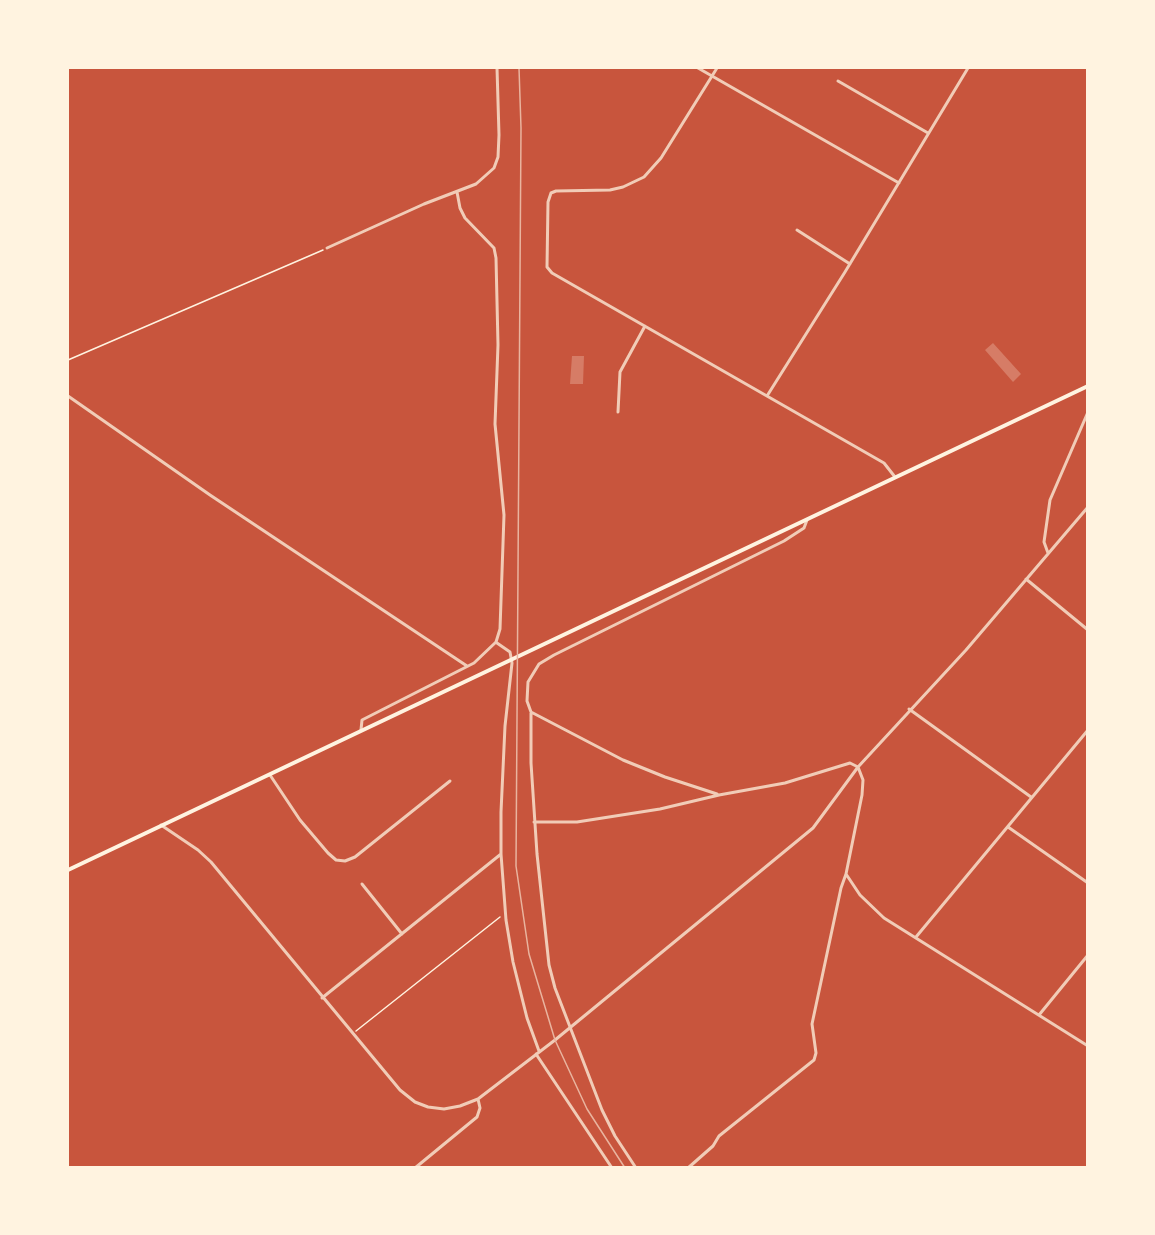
<!DOCTYPE html>
<html>
<head>
<meta charset="utf-8">
<style>
  body { margin:0 }
  #map { position:relative; width:1155px; height:1235px; overflow:hidden; background:#c8553d; font-family:"Asap Condensed",sans-serif }
  canvas { display:block }
  .frame { position:absolute; inset:0; border:69px solid #fff3e0; pointer-events:none }
</style>
</head>
<body>
<div id="map">
<canvas width="1155" height="1235"></canvas>
<div class="frame"></div>
</div>
<script>
const g = document.querySelector('canvas').getContext('2d');
g.lineJoin = 'round';
function fill(path, color) {
  g.fillStyle = color;
  g.fill(path, 'evenodd');
}
function shape(rows) {
  const path = new Path2D();
  for (const r of rows) {
    path.moveTo(r[0], r[1]);
    for (let i = 2; i < r.length; i += 2) path.lineTo(r[i], r[i + 1]);
  }
  return path;
}
function strokePath(path, color, width, dash) {
  g.strokeStyle = color;
  g.lineWidth = width;
  g.lineCap = dash ? 'butt' : 'round';
  g.setLineDash(dash || []);
  g.stroke(path);
}
fill(shape([
  [993,343,1021,374,1013,382,985,350],
  [572,356,584,356,583,384,570,384]
]), '#d67c66');
strokePath(shape([
  [68,360,323,250],
  [356,1031,500,917]
]), '#fff3e0', 1.5);
strokePath(shape([
  [698,68,899,183],
  [717,68,661,158,644,177,623,187,610,190,556,191,551,193,548,202,547,267,552,273,884,463,895,477],
  [838,81,928,133],
  [797,230,850,264],
  [327,248,424,204,476,184,494,168,498,157,499,135,497,68],
  [68,396,210,495,467,666],
  [767,396,845,272,968,68],
  [618,412,620,372,645,326],
  [1048,553,1044,542,1050,500,1088,412],
  [1026,579,1088,630],
  [497,643,510,652,512,663,505,726,501,812,501,854,506,920,513,962,527,1018,539,1051],
  [909,709,1031,797],
  [531,712,623,760,665,777,717,794],
  [361,730,362,720,474,663,496,642,500,629,504,515,495,424,498,345,496,258,494,248,465,218,460,208,457,192],
  [270,775,300,820,328,853,336,860,345,861,355,857,450,781],
  [534,822,577,822,660,809,719,795,785,783,850,763,858,767],
  [161,825,198,850,211,862,400,1090,415,1102,428,1107,444,1109,460,1106,478,1099,555,1040,813,828,858,767,966,650,1088,507],
  [1008,827,1088,883],
  [846,874,860,895,884,918,1088,1046],
  [362,884,402,934],
  [916,937,1088,730],
  [322,998,501,854],
  [1039,1015,1088,955],
  [536,1054,612,1168],
  [415,1168,477,1117,480,1108,478,1099],
  [636,1168,615,1136,602,1110,555,988,549,965,537,854,531,763,531,712,527,701,528,682,539,664,554,655,784,541,804,528,807,520],
  [688,1168,713,1146,719,1136,814,1060,816,1053,812,1024,841,888,846,874,862,795,863,780,858,767]
]), '#f1ccb7', 3);
strokePath(shape([
  [68,870,1088,386]
]), '#fff3e0', 4);
strokePath(shape([
  [519,68,521,128,516,866,529,954,555,1040,587,1109,625,1168]
]), '#e9b49f', 1.5);
</script>
</body>
</html>
